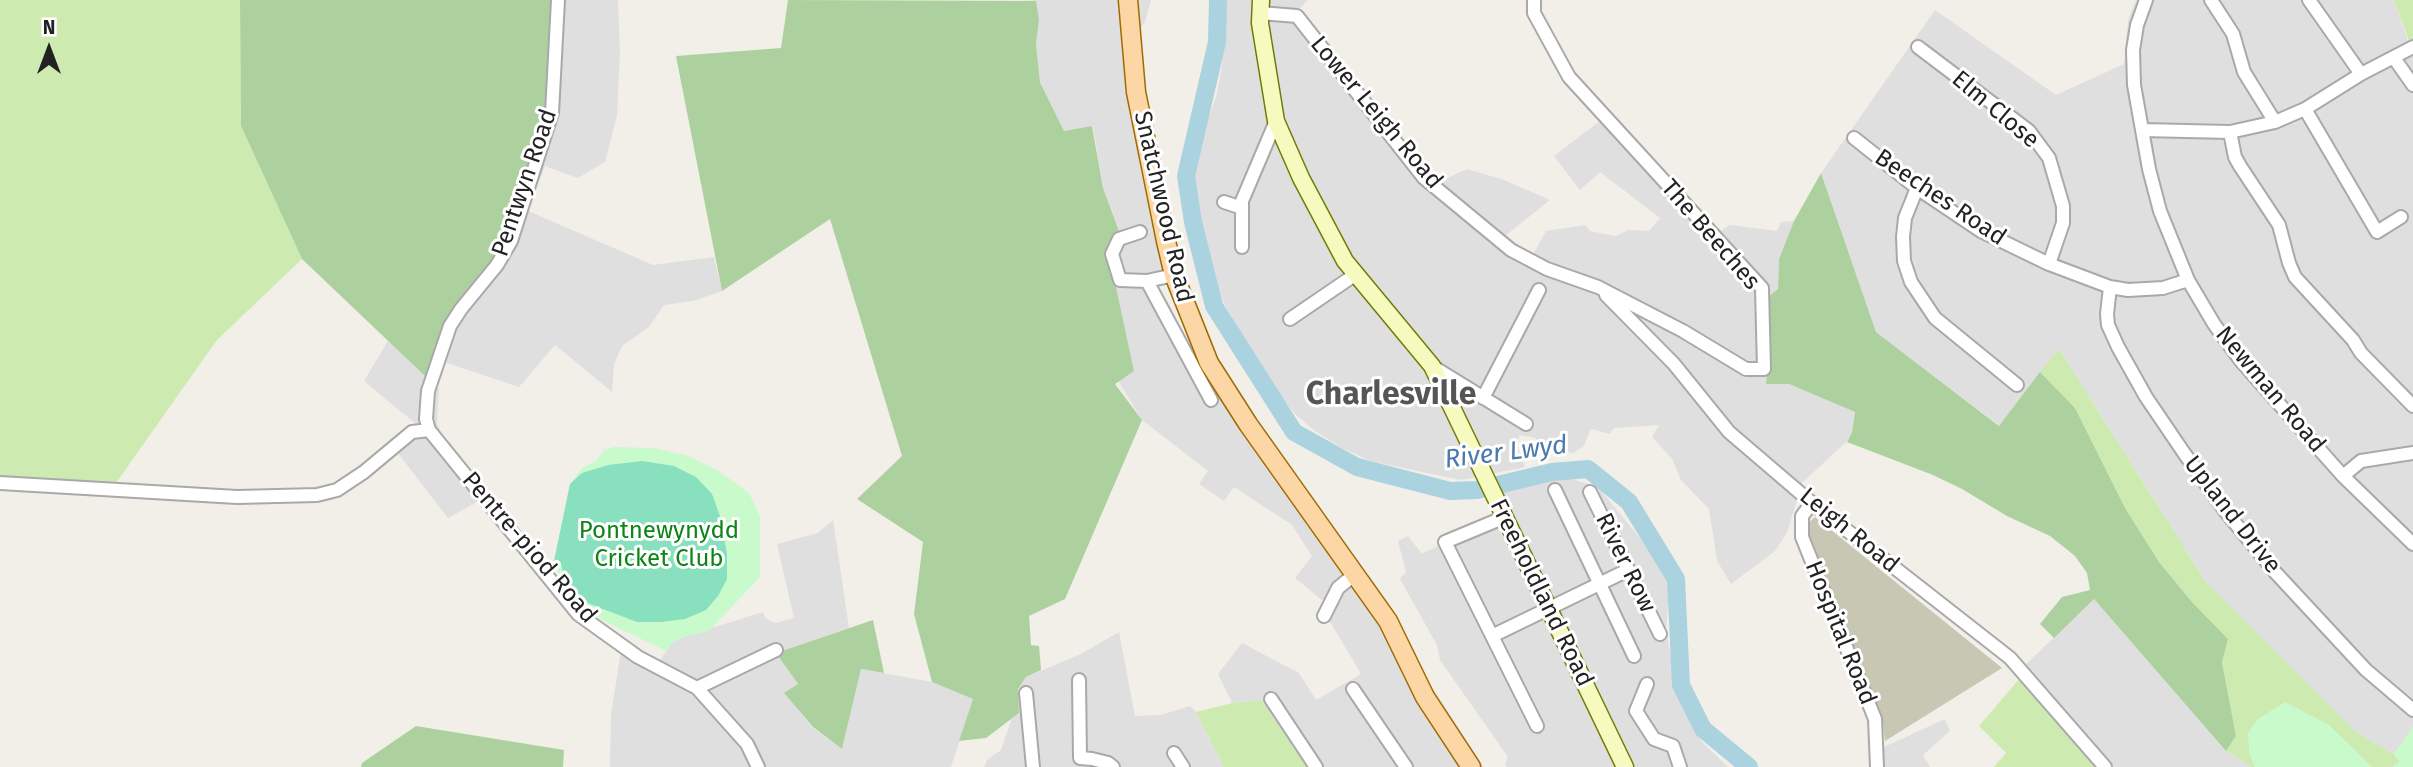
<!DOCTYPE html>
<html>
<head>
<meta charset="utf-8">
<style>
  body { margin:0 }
  #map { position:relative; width:2413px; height:767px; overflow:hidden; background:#f2efe9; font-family:"Fira Sans",sans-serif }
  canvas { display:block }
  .north { position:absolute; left:14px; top:14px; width:70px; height:70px; -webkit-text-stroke:5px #fff; paint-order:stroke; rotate:0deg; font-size:19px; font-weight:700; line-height:28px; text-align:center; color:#222 }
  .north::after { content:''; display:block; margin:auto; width:24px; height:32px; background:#222; clip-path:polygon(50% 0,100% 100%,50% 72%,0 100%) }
</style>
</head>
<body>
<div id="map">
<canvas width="2413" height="767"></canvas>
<div class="north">N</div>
</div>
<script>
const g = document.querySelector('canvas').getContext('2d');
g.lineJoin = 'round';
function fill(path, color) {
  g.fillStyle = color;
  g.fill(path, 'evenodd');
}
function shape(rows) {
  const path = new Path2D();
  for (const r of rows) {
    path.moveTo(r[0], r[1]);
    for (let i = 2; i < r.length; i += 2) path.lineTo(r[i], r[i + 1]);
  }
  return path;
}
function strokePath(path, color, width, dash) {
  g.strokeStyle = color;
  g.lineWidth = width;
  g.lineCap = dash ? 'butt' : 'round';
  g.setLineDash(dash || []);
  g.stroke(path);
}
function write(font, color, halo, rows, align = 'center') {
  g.font = font + ' "Fira Sans",sans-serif';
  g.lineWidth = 6;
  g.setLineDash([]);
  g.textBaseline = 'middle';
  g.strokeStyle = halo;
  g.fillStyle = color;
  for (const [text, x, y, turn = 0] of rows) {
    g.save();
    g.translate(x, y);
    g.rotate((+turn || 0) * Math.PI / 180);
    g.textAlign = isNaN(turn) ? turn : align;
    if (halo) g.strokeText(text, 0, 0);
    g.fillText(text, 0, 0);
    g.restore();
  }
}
fill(shape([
  [553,0,618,0,620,51,617,116,605,162,578,178,545,166,528,211,653,265,714,257,722,291,693,301,664,305,649,327,622,346,614,364,612,392,555,345,519,387,432,358],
  [1024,0,1151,0,1145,22,1138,32,1148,130,1184,280,1162,284,1157,289,1191,354,1354,585,1369,575,1391,607,1430,684,1484,767,1307,767,1261,700,1232,703,1218,674,1242,643,1299,673,1316,700,1361,674,1331,623,1315,615,1323,601,1295,578,1312,556,1292,525,1234,487,1224,501,1199,484,1208,471,1142,420,1117,379,1134,371,1107,245,1119,230,1103,188,1093,126,1064,131,1040,81,1036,44,1039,19,1036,1],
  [1225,0,1308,0,1297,11,1429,173,1441,181,1467,169,1504,180,1550,200,1505,236,1533,255,1546,231,1585,225,1590,231,1616,236,1628,230,1649,231,1660,218,1600,172,1580,190,1554,156,1609,114,1721,231,1729,225,1777,231,1781,222,1794,221,1779,259,1778,289,1767,384,1789,384,1855,412,1852,432,1846,442,1802,483,1787,533,1775,551,1731,584,1717,561,1709,509,1681,480,1672,459,1652,437,1659,425,1614,428,1610,434,1591,429,1583,447,1573,453,1562,451,1535,451,1536,438,1520,435,1516,444,1525,467,1461,480,1370,461,1342,448,1315,431,1293,412,1265,377,1220,296,1196,226,1191,167,1217,94,1223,58],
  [2136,0,2394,0,2408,41,2413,39,2413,727,2394,754,2356,732,2206,582,2059,349,2000,426,1876,332,1821,173,1935,10,2056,95,2124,64,2128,20],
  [388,341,439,389,437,423,442,435,489,495,448,518,397,452,416,438,416,424,364,381],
  [1563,476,1598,487,1668,572,1669,593,1666,631,1678,691,1688,716,1702,742,1728,767,1507,767,1505,764,1508,757,1440,660,1437,645,1400,579,1406,572,1398,541,1408,536,1422,554,1496,517,1488,494],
  [833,520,849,628,776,653,798,684,785,693,812,727,842,749,861,669,932,682,973,699,951,767,610,767,611,715,622,644,658,663,672,643,683,637,763,612,765,618,775,623,794,618,777,544,818,533],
  [2094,599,2226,751,2251,767,2095,767,2016,674],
  [1119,632,1135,716,1161,715,1190,706,1196,712,1224,767,984,767,988,759,1001,750,1012,718,1019,713,1018,690,1026,677,1079,655],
  [1945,719,1950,731,1923,755,1930,767,1872,767,1873,752]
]), '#e0dfdf');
fill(shape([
  [1815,517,2002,668,1885,741,1882,717,1812,544,1807,524]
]), '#c7c7b4');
fill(shape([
  [0,0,240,0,241,126,302,259,217,340,111,490,0,483],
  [2394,0,2413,0,2413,39,2409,41],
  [2059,349,2206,582,2356,732,2394,754,2400,762,2393,767,2372,767,2361,758,2249,752,2255,767,2251,767,2226,751,2236,736,2222,662,2228,639,2192,602,2159,562,2125,508,2075,408,2040,372],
  [2020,678,2095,767,1994,767,2006,753,1979,726],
  [1261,700,1307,767,1224,767,1196,712,1232,703]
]), '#cdebb0');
fill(shape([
  [240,0,553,0,547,111,516,212,491,265,445,324,425,376,302,259,241,126],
  [788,0,1036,1,1039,19,1036,44,1040,82,1064,131,1092,126,1103,188,1119,231,1107,245,1134,371,1115,384,1142,420,1065,599,1029,616,1031,645,1039,646,1041,670,1026,677,1018,689,1019,713,986,738,959,741,973,699,932,682,914,614,923,542,857,499,902,456,830,219,722,291,676,56,781,48],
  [1821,173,1876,332,1999,426,2040,372,2075,408,2125,508,2159,562,2192,602,2228,639,2222,662,2236,736,2226,751,2094,599,2054,638,2040,624,2062,597,2090,590,2087,573,2075,556,2050,536,2007,516,1962,489,1933,475,1847,442,1852,432,1855,412,1789,384,1766,384,1770,352,1767,298,1778,289,1779,259,1794,221],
  [873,620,884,673,861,669,842,749,813,727,784,693,798,684,776,653],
  [416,726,564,750,563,767,361,767,362,763]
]), '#add19e');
fill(shape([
  [614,447,653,448,686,455,717,470,749,493,760,516,760,577,709,631,683,637,672,643,666,651,602,620,569,593,554,564,570,484,582,468,596,461,604,450],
  [2285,702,2329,725,2372,767,2255,767,2249,752,2248,733,2258,719],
  [2413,727,2413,767,2393,767,2400,762,2394,754]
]), '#c8facc');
fill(shape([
  [642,461,674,466,696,477,712,494,721,519,727,554,727,579,718,596,706,610,685,619,661,622,637,622,590,604,569,593,560,561,554,561,570,484,582,473,608,465]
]), '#88e0be');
strokePath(shape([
  [1218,0,1217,42,1186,176,1193,222,1214,306,1294,432,1357,467,1450,491,1477,490,1552,472,1588,469,1629,502,1676,579,1681,685,1703,729,1749,767]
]), '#aad3df', 18);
const street = shape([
  [558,0,552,113,511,241,497,265,461,309,450,326,428,391,426,419,429,430,578,614,638,657,697,688,747,744,758,767],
  [2146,0,2137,25,2133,50,2134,85,2149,169,2160,211,2188,280,2214,324,2241,361,2343,476,2413,544],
  [2211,0,2233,34,2244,72,2275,122],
  [2309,0,2361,74],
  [1260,13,1297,16,1424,178,1511,250,1547,269,1598,287,1683,331,1746,369,1764,369,1762,288,1569,77,1534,13,1534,0],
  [1918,47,2029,131,2049,158,2063,206,2063,223,2049,264],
  [2394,58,2413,85],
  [2305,109,2377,232,2401,217],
  [2142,130,2230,132,2275,122,2305,109,2361,74,2413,47],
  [2230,132,2235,157,2240,166,2279,225,2289,263,2295,277,2353,340,2361,353,2413,406],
  [1854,138,1917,188,1981,231,2049,264,2110,287,2128,290,2163,288,2188,280],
  [1917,188,1905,218,1903,237,1904,261,1911,282,1935,318,2017,385],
  [1224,202,1242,208],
  [1140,232,1119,239,1112,254,1120,280,1147,281],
  [1242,247,1242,201,1276,121],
  [1174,275,1147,281,1211,400],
  [2110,287,2107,314,2108,325,2118,347,2146,397,2184,453,2226,512,2275,572,2366,670,2413,710],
  [1606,295,1674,364,1729,432,1812,503,2010,658,2105,767],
  [1290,319,1356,274],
  [1432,366,1526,424],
  [1483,398,1539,290],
  [2343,476,2361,461,2413,453],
  [0,483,237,497,317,495,337,490,364,472,412,432,429,430],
  [1555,490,1634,656],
  [1590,492,1660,634],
  [1812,503,1802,516,1802,537,1875,719,1877,767],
  [1505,517,1445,542,1537,726],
  [1324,616,1338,588,1355,574],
  [1492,636,1628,570],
  [1079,680,1080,758,1092,759,1108,763,1113,767],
  [1647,684,1636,711,1654,739,1673,746,1680,767],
  [697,688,776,650],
  [1353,689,1406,767],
  [1026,693,1033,767],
  [1271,699,1316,767],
  [1174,753,1183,767]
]);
const secondary = shape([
  [1261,0,1260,23,1276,121,1301,178,1345,261,1432,366,1625,767]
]);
const primary = shape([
  [1128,0,1136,92,1166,241,1174,275,1209,363,1248,424,1388,621,1425,697,1471,767]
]);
strokePath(street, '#a9a9a9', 16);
strokePath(secondary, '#707d05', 19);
strokePath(primary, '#a06b00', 21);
strokePath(street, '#fff', 12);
strokePath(secondary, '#f7fabf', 16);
strokePath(primary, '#fcd6a4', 18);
write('24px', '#222', '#fff', [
  ["Elm Close",1995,110,40],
  ["Lower Leigh Road",1376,113,50],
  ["Pentwyn Road",525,183,-71],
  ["Beeches Road",1940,198,34],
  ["Snatchwood Road",1163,207,77],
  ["The Beeches",1710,235,49],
  ["Newman Road",2270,390,50],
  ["Upland Drive",2232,515,52],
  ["Leigh Road",1849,531,39],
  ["Pentre-piod Road",529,548,49],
  ["River Row",1625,563,64],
  ["Freeholdland Road",1541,593,64],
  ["Hospital Road",1840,633,68]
]);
write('24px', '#0c8416', '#fff', [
  ["Pontnewynydd",659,531],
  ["Cricket Club",659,559]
]);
write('italic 26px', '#4a7aab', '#fff', [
  ["River Lwyd",1506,453,-7]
]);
write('bold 32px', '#555', '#fff', [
  ["Charlesville",1391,395]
]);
</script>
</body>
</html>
